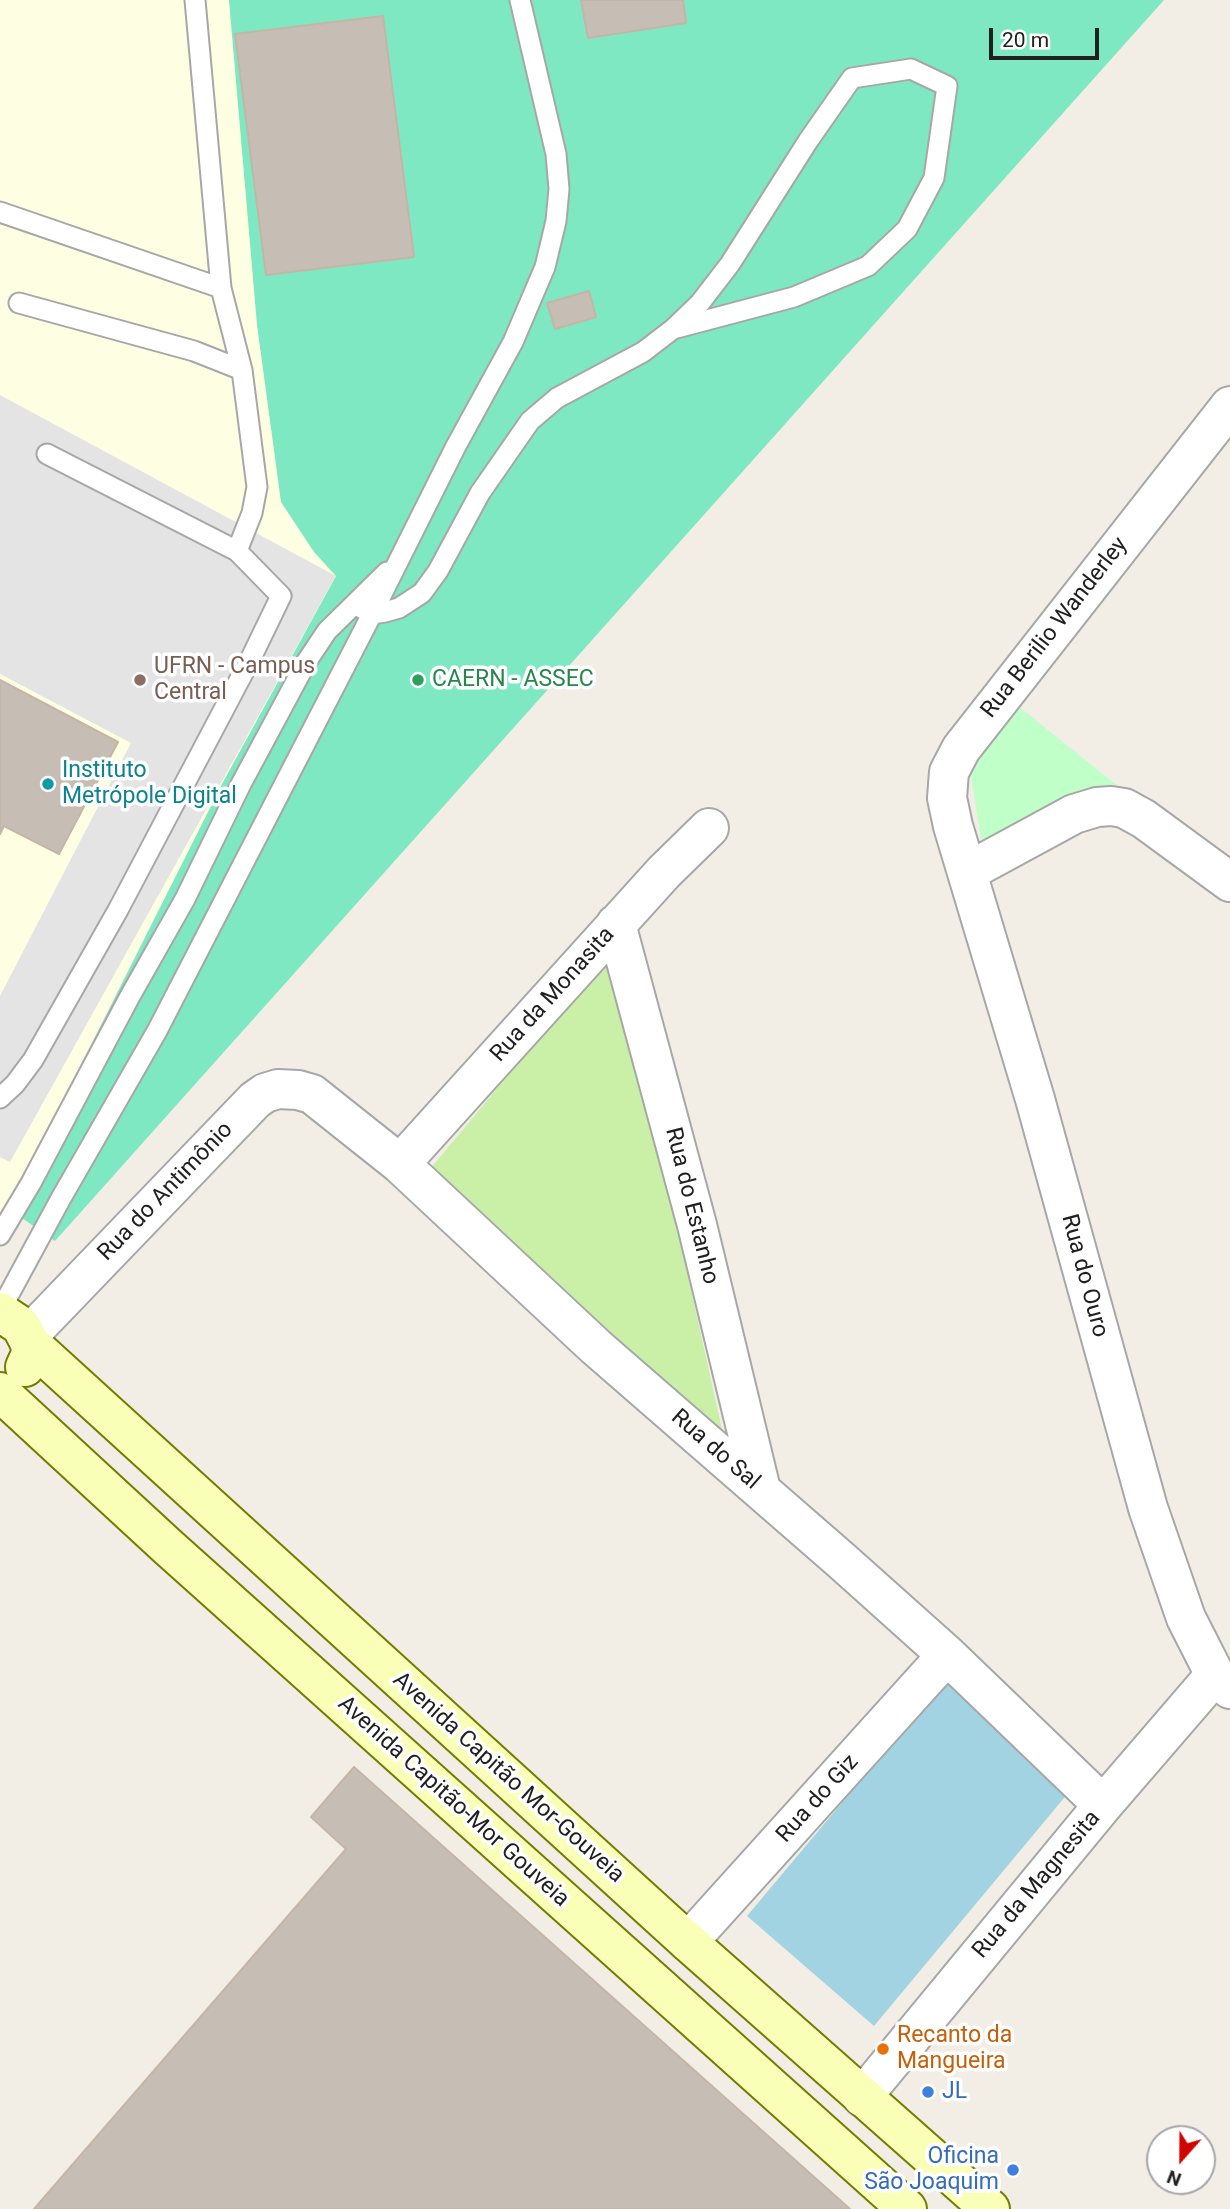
<!DOCTYPE html>
<html>
<head>
<meta charset="utf-8">
<style>
  body { margin:0 }
  #map { position:relative; width:1230px; height:2209px; overflow:hidden; background:#f2eee6; font-family:Roboto,sans-serif }
  canvas { display:block }
  .north { position:absolute; left:1146px; top:2125px; width:70px; height:70px; box-sizing:border-box; background:#fff; border:2px solid #a6a6a6; border-radius:50%; rotate:201deg; font-size:19px; font-weight:700; line-height:28px; text-align:center; color:#202020 }
  .north::after { content:''; display:block; margin:auto; width:24px; height:32px; background:#d10500; clip-path:polygon(50% 0,100% 100%,50% 72%,0 100%) }
  .scale { position:absolute; left:989px; top:28px; width:110px; height:32px; box-sizing:border-box; border:4px solid #202020; border-top:0; padding-left:9px; font-size:21px; line-height:24px; white-space:nowrap; color:#202020; -webkit-text-stroke:5px #fff; paint-order:stroke }
</style>
</head>
<body>
<div id="map">
<canvas width="1230" height="2209"></canvas>
<div class="north">N</div>
<div class="scale">20 m</div>
</div>
<script>
const g = document.querySelector('canvas').getContext('2d');
g.lineJoin = 'round';
function fill(path, color) {
  g.fillStyle = color;
  g.fill(path, 'evenodd');
}
function shape(rows) {
  const path = new Path2D();
  for (const r of rows) {
    path.moveTo(r[0], r[1]);
    for (let i = 2; i < r.length; i += 2) path.lineTo(r[i], r[i + 1]);
  }
  return path;
}
function strokePath(path, color, width, dash) {
  g.strokeStyle = color;
  g.lineWidth = width;
  g.lineCap = dash ? 'butt' : 'round';
  g.setLineDash(dash || []);
  g.stroke(path);
}
function write(font, color, halo, rows, align = 'center') {
  g.font = font + ' Roboto,sans-serif';
  g.lineWidth = 7;
  g.setLineDash([]);
  g.textBaseline = 'middle';
  g.strokeStyle = halo;
  g.fillStyle = color;
  for (const [text, x, y, turn = 0] of rows) {
    g.save();
    g.translate(x, y);
    g.rotate((+turn || 0) * Math.PI / 180);
    g.textAlign = isNaN(turn) ? turn : align;
    if (halo) g.strokeText(text, 0, 0);
    g.fillText(text, 0, 0);
    g.restore();
  }
}
fill(shape([
  [0,0,229,0,240,125,314,552,336,576,222,784,0,1224]
]), '#feffe2');
fill(shape([
  [615,947,727,1452,425,1175]
]), '#caf0a8');
fill(shape([
  [1012,701,1119,787,982,845,969,764]
]), '#c0ffc7');
fill(shape([
  [229,0,1164,0,55,1241,9,1209,222,784,336,576,314,552,281,502,257,325]
]), '#7de8c1');
fill(shape([
  [0,395,336,576,10,1162,0,1157,0,996,131,743,0,674]
]), '#e4e4e4');
fill(shape([
  [948,1676,1069,1792,874,2026,747,1916]
]), '#a2d3e3');
const building = shape([
  [581,0,683,0,686,23,588,38,581,0],
  [383,16,414,257,266,275,235,34,383,16],
  [589,291,596,317,555,329,547,303,589,291],
  [0,680,118,742,59,854,4,826,0,834,0,680],
  [354,1767,850,2209,34,2209,346,1849,311,1817,354,1767]
]);
fill(building, '#c6beb5');
strokePath(building, '#c5b5a7', 2);
const lane = shape([
  [195,0,221,288,242,370,257,487,252,513,237,551],
  [0,212,221,288],
  [19,303,194,351,242,370],
  [355,604,372,614,385,612,399,608,422,593,438,571,480,493,530,421,557,398,643,352,673,329,700,303,730,264,808,141,852,78,911,69,947,86,934,178,907,229,868,266,794,297,673,329],
  [0,1098,15,1084,33,1060,118,910,251,658,281,596,237,551,47,454],
  [0,1235,31,1183,129,998,185,899,241,784,307,661,327,631,387,572],
  [0,1311,60,1200,157,1031,372,614,456,446,513,342,545,267,556,221,559,189,556,154,520,0]
]);
const street = shape([
  [1230,406,961,749,949,772,947,798,953,826,1035,1099,1148,1508,1186,1618,1215,1675,1230,1689],
  [967,872,1074,814,1097,807,1111,806,1124,808,1144,819,1230,882],
  [616,924,697,1225,761,1490],
  [400,1164,664,872,709,828],
  [27,1337,255,1100,265,1093,278,1089,298,1090,312,1094,400,1164,596,1347,842,1561,947,1655,1103,1805],
  [688,1942,947,1655],
  [862,2097,1103,1805,1215,1675]
]);
const secondary = shape([
  [0,1312,21,1326,30,1343,31,1354,25,1367],
  [30,1343,688,1942,990,2209],
  [0,1392,167,1546,907,2209]
]);
strokePath(lane, '#a7a7a7', 23);
strokePath(street, '#a7a7a7', 42);
strokePath(secondary, '#6e7f00', 42);
strokePath(lane, '#fff', 19);
strokePath(street, '#fff', 38);
strokePath(secondary, '#faffb7', 38);
for (const [x, y, r, color] of [
  [140,680,7,"#8d6e63"],
  [418,680,7,"#2e9e5b"],
  [48,784,7,"#0f9aa8"],
  [883,2049,7,"#e8710a"],
  [928,2092,7,"#3f7fe0"],
  [1013,2170,7,"#3f7fe0"]
]) {
  const dot = new Path2D();
  dot.arc(x, y, r, 0, 2 * Math.PI);
  g.fillStyle = color;
  g.fill(dot);
  strokePath(dot, '#fff', 2.5);
}
write('23px', '#202020', '#fff', [
  ["Rua Berilio Wanderley",1055,628,-52],
  ["Rua da Monasita",553,995,-48],
  ["Rua do Antimônio",166,1192,-46],
  ["Rua do Estanho",691,1206,76],
  ["Rua do Ouro",1084,1276,75],
  ["Rua do Sal",715,1450,41],
  ["Avenida Capitão Mor-Gouveia",508,1778,42],
  ["Rua do Giz",818,1799,-48],
  ["Avenida Capitão-Mor Gouveia",453,1802,42],
  ["Rua da Magnesita",1037,1885,-50]
]);
write('23px', '#785e54', '#fff', [
  ["UFRN - Campus",154,667],
  ["Central",154,693]
], 'left');
write('23px', '#27864d', '#fff', [
  ["CAERN - ASSEC",432,680]
], 'left');
write('23px', '#0d838f', '#fff', [
  ["Instituto",62,771],
  ["Metrópole Digital",62,797]
], 'left');
write('23px', '#c56008', '#fff', [
  ["Recanto da",897,2036],
  ["Mangueira",897,2062]
], 'left');
write('23px', '#366cbe', '#fff', [
  ["JL",942,2092],
  ["Oficina",999,2157,"right"],
  ["São Joaquim",999,2183,"right"]
], 'left');
</script>
</body>
</html>
